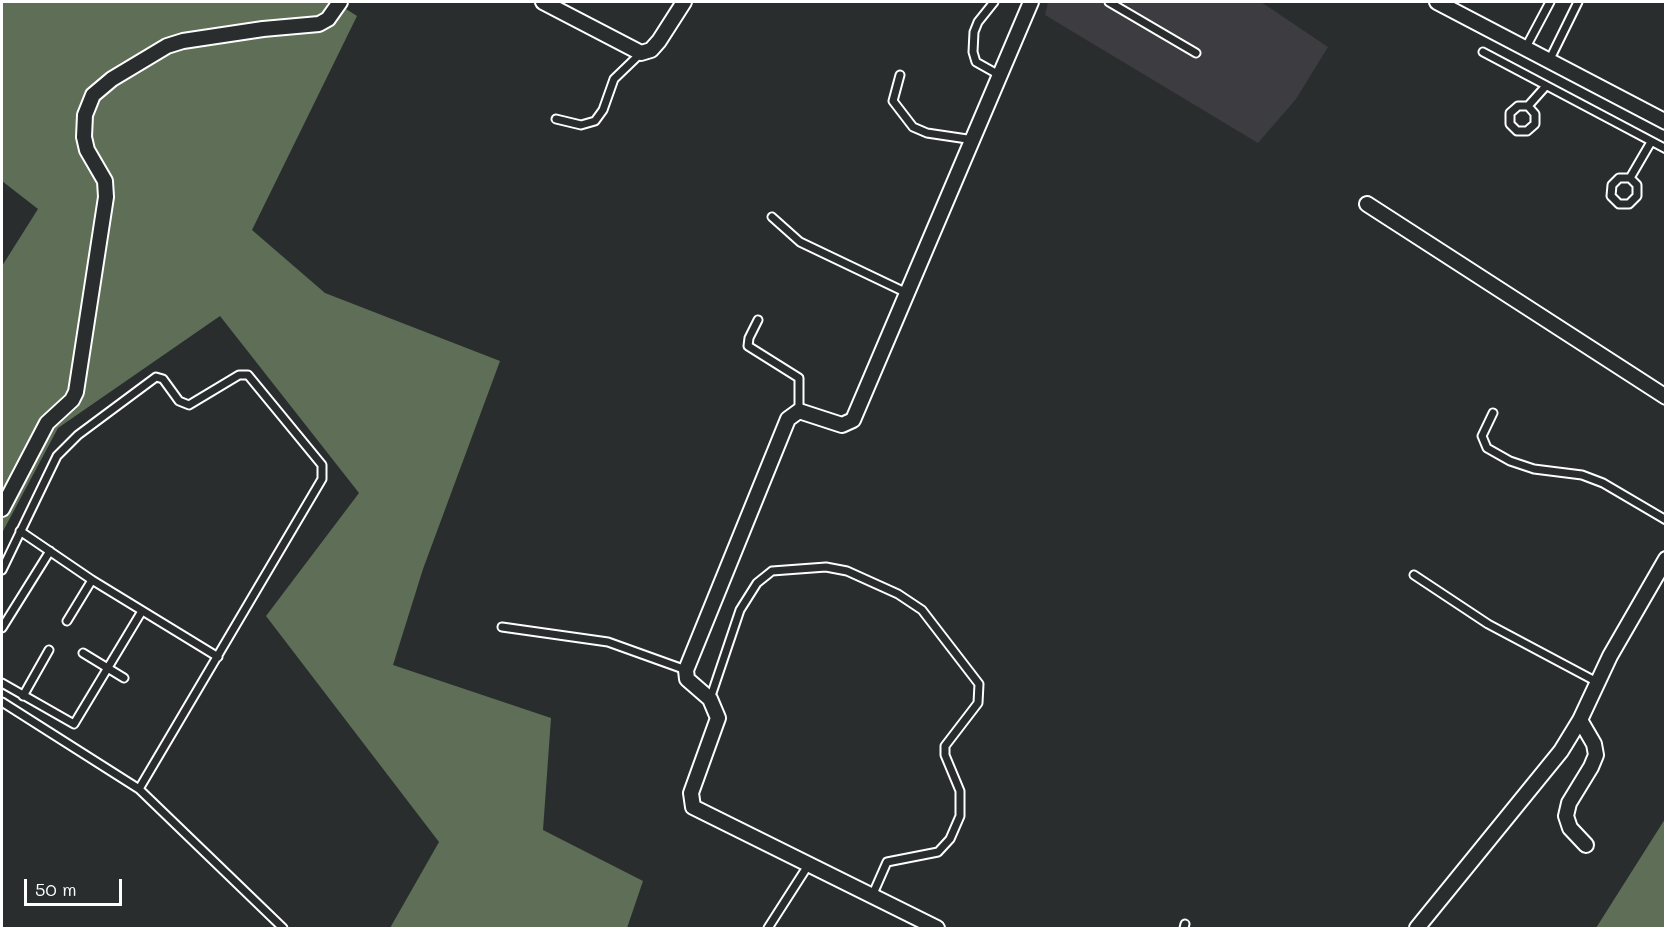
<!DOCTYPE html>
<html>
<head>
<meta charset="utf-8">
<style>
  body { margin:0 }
  #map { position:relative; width:1667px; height:930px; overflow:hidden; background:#2a2d2e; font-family:Mali,sans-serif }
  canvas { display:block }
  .frame { position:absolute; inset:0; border:3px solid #fff; pointer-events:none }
  .scale { position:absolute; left:24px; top:879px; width:98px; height:27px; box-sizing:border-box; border:3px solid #fff; border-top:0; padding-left:8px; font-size:18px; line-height:21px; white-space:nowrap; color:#fff; -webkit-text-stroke:4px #2a2d2e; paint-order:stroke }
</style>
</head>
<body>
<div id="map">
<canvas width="1667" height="930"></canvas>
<div class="frame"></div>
<div class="scale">50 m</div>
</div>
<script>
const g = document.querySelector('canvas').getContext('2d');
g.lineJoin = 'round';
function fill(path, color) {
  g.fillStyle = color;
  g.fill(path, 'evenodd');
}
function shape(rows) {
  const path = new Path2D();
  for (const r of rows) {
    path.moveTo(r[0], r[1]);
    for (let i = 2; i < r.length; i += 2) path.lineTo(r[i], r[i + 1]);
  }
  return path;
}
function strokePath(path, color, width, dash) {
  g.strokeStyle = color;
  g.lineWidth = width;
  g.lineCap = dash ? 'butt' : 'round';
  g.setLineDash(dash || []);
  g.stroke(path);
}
fill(shape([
  [1048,2,1261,2,1328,47,1296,99,1258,143,1045,15]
]), '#3d3c41');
fill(shape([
  [2,2,335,2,357,16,252,230,325,293,500,361,423,569,393,665,551,718,543,830,643,881,627,928,390,928,439,842,266,616,359,493,220,316,58,428,2,533,2,266,38,209,2,181],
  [1665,744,1665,928,1596,928,1665,819]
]), '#5e6e57');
const lane = shape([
  [994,2,978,22,974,32,973,52,976,62,1001,76],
  [1109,2,1196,53],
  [1525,49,1550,2],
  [1483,52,1666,149],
  [1549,61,1578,2],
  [900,75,893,101,913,127,927,133,974,140],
  [1528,106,1518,106,1510,113,1510,124,1517,131,1527,131,1535,124,1535,114,1528,106,1545,87],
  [556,119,581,125,595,121,603,110,614,79,641,53],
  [1630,178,1619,178,1612,185,1611,196,1619,204,1629,204,1637,196,1637,185,1630,178,1651,142],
  [772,217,800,242,909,294],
  [758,320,749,338,748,346,799,378,799,411],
  [1493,413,1482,436,1487,448,1510,461,1534,469,1582,475,1603,483,1666,520],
  [20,531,92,580,218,657],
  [2,570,57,456,78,435,156,377,163,379,179,401,189,405,239,375,248,375,322,465,322,479,139,789],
  [1414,575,1488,624,1597,682],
  [67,621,92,580],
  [502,627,608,642,686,670],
  [2,628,50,551],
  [83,653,124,678],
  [2,683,74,724,142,611],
  [23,696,49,650],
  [710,699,740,610,757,583,772,571,826,567,847,571,898,594,922,610,979,684,978,703,945,746,945,755,960,791,960,816,950,839,938,852,887,862,872,896],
  [2,702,139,789,283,928],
  [768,928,809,864],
  [1184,928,1185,924]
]);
const street = shape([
  [543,2,641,53,651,50,659,41,684,2],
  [1437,2,1666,122],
  [1367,204,1666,397],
  [2,509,47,423,72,400,76,392,106,197,105,181,87,150,84,137,85,115,93,95,112,79,167,46,183,41,263,29,319,24,328,19,340,2],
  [1580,720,1594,744,1596,755,1591,767,1569,803,1566,816,1570,828,1586,845],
  [937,928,693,807,691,793,718,718,710,699,687,679,686,670,788,419,799,411,842,425,853,420,1031,2],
  [1417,928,1561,751,1580,720,1610,656,1666,559]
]);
strokePath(lane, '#fff', 11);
strokePath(street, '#fff', 18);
strokePath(lane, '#2a2d2e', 7);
strokePath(street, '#2a2d2e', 14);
</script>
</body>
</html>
